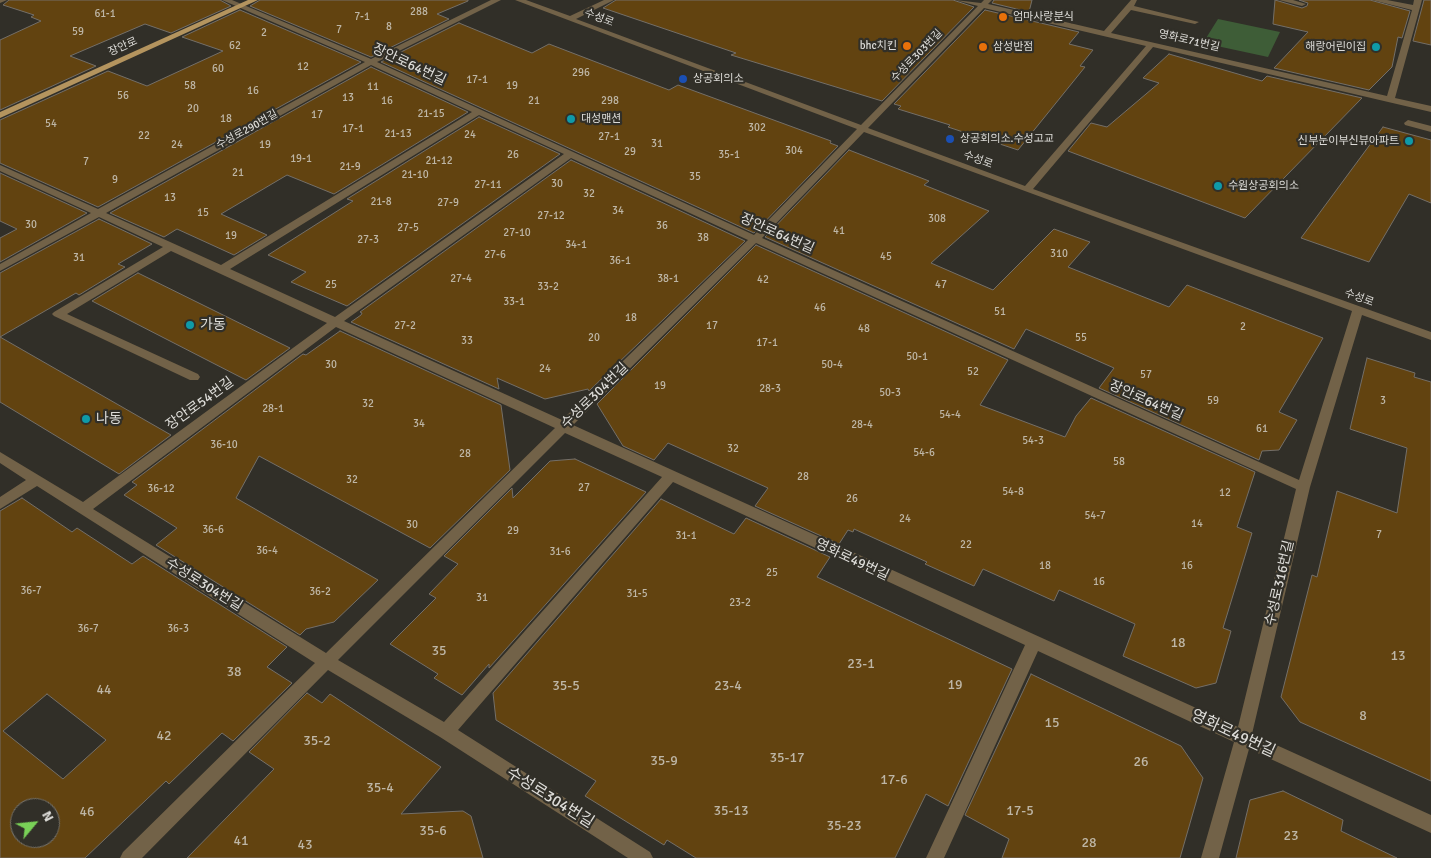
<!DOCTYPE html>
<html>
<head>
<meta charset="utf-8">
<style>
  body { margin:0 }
  #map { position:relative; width:1431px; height:858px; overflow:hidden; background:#312f28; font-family:Signika,sans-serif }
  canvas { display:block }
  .north { position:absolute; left:10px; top:798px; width:50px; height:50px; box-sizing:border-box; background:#312f28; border:1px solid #76746e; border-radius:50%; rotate:62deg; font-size:14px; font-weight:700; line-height:20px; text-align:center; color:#dddcd8 }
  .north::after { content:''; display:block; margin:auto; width:18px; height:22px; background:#79d157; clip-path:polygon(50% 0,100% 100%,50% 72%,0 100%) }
</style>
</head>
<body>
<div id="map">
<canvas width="1431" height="858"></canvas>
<div class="north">N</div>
</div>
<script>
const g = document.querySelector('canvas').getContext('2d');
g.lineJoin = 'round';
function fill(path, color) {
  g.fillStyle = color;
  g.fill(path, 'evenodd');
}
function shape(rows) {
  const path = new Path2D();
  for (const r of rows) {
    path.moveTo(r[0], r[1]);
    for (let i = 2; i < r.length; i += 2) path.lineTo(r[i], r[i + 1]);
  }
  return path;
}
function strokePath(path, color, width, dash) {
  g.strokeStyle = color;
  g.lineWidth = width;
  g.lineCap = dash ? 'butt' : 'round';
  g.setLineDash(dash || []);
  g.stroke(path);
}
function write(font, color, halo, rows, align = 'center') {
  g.font = font + ' Signika,"Noto Sans KR",sans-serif';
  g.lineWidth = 4.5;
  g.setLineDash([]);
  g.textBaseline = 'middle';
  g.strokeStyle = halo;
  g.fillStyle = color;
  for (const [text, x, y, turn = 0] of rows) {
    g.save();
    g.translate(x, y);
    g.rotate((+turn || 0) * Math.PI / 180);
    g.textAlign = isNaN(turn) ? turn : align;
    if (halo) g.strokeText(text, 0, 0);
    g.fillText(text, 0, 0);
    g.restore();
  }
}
fill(shape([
  [1218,19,1280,32,1268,57,1203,43]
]), '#3e5d37');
const building = shape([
  [9,0,220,0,231,6,171,33,145,24,70,56,96,66,0,110,0,40,41,21,31,17,34,15,3,5,9,0],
  [260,0,468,0,468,1,437,14,449,19,371,57,250,6,260,0],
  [616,0,953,0,974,7,882,101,731,55,736,53,603,8,616,0],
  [994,0,1032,0,1029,12,992,3,994,0],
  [1275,0,1302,8,1307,6,1308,3,1299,0,1370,0,1410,11,1402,38,1398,37,1392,67,1369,90,1274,68,1308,32,1273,24,1275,0],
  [1424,0,1431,0,1431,45,1413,41,1424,0],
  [240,10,361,62,98,207,0,163,0,120,108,71,147,86,223,51,182,37,240,10],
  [985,10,1079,32,1069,44,1093,50,1080,66,1085,67,1018,150,948,127,950,125,898,109,901,106,894,104,985,10],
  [459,23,532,53,549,44,669,90,678,85,831,141,830,143,838,146,754,233,381,62,459,23],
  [1169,54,1262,81,1267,76,1362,98,1245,218,1068,151,1091,123,1107,127,1159,83,1143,78,1169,54],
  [371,67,468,112,334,194,287,175,221,214,267,235,234,255,177,229,164,237,110,213,371,67],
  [479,117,560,154,347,306,291,282,306,272,268,255,353,201,347,199,479,117],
  [1383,127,1431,140,1431,203,1409,194,1369,262,1301,238,1383,127],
  [849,150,929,181,924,185,989,211,931,263,993,290,1054,229,1090,242,1068,267,1169,307,1187,285,1323,338,1279,412,1297,420,1279,450,1262,451,1259,460,1099,388,1114,368,1026,329,1014,349,765,237,849,150],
  [571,160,745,241,589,391,588,389,545,399,497,378,499,389,351,322,361,315,362,313,360,312,571,160],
  [0,173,87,213,0,262,0,238,17,229,0,221,0,173],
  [99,219,152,244,118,264,125,267,79,295,76,293,0,337,0,273,99,219],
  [756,245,1008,360,980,405,1065,437,1076,416,1091,398,1255,472,1237,527,1252,533,1223,628,1231,631,1216,683,1196,688,1123,656,1135,624,1059,590,1054,601,983,569,974,586,925,564,927,562,854,529,853,532,848,530,839,544,755,506,768,488,668,443,654,460,623,446,597,404,756,245],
  [138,273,290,348,246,380,92,301,138,273],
  [340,331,501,405,510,470,430,548,259,456,236,498,378,580,334,622,306,629,300,635,156,545,177,528,124,495,137,485,132,482,303,354,306,355,340,331],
  [0,337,171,435,119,474,0,402,0,337],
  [1367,358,1415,373,1414,377,1431,382,1431,781,1300,722,1281,697,1312,575,1317,577,1337,491,1397,513,1407,448,1350,429,1367,358],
  [575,459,646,492,489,668,489,664,462,695,434,678,438,674,390,644,436,598,429,594,458,564,444,556,512,488,513,498,550,461,575,459],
  [22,498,72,532,77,528,132,564,143,556,287,647,267,667,292,683,233,741,222,733,169,784,166,781,85,858,0,858,0,511,22,498],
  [47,694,106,740,63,779,3,731,47,694],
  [20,808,50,808,50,838,20,838,20,808],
  [661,499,734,534,746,518,830,557,817,577,1012,669,948,806,926,794,895,858,696,858,667,840,664,845,585,796,596,781,496,720,493,693,661,499],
  [1031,674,1181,746,1203,778,1180,858,1002,858,1009,839,965,815,1031,674],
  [307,693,322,703,330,694,441,767,401,814,463,811,471,816,483,858,187,858,274,769,249,752,307,693],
  [1283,791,1343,820,1341,831,1397,858,1236,858,1250,800,1283,791]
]);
fill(building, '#624310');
strokePath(building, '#746f68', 1);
fill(shape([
  [0,0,7,0,0,3,0,0],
  [222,0,232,0,371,59,491,0,501,0,377,62,754,235,857,129,515,0,526,0,570,16,604,0,614,0,576,19,861,125,978,6,955,0,981,3,984,0,992,0,988,4,1104,31,1131,0,1137,0,1134,6,1199,22,1195,24,1131,10,1111,33,1387,96,1412,10,1372,0,1387,0,1413,5,1414,0,1422,0,1395,98,1431,106,1431,112,1153,47,1033,189,1431,332,1431,340,1362,315,1310,487,1252,734,1431,815,1431,833,1249,749,1219,858,1201,858,1234,742,1038,651,944,858,926,858,1025,645,673,482,458,730,650,852,653,858,628,858,440,737,328,670,142,858,120,858,123,852,315,663,37,486,0,509,0,497,26,480,0,463,0,452,83,502,327,323,171,251,67,314,198,374,200,377,198,380,190,380,54,316,52,314,54,312,163,247,99,217,0,271,0,264,91,213,0,171,0,165,98,209,365,62,222,0],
  [984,8,1146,46,1025,186,868,128,984,8],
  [371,65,472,112,221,265,106,213,371,65],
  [479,115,564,154,335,317,230,269,479,115],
  [864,132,1352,311,1299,480,762,238,864,132],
  [571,158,748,240,562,420,344,321,571,158],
  [756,243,1296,489,1238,727,573,425,756,243],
  [336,327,555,428,326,653,93,509,336,327],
  [565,433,662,477,444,722,338,660,565,433],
  [1279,0,1293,0,1306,4,1302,6,1279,0],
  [1408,120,1431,126,1431,132,1405,125,1404,123,1408,120]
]), '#726248');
fill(shape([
  [248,0,258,0,0,118,0,112,248,0]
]), '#b4945e');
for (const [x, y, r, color] of [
  [1003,17,5,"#e8710a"],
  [907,46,5,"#e8710a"],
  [983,47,5,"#e8710a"],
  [1376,47,5,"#0f9aa8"],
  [683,79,5,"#1a4fb4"],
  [571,119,5,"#0f9aa8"],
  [950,139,5,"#1a4fb4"],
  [1409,141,5,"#0f9aa8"],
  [1218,186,5,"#0f9aa8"],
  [190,325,5,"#0f9aa8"],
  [86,419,5,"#0f9aa8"]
]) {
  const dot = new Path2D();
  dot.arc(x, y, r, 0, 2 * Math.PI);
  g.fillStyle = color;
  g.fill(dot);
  strokePath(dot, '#312f28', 2);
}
write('11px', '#beb6a6', null, [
  ["288",419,12],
  ["61-1",105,14],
  ["7-1",362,17],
  ["8",389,27],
  ["7",339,30],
  ["59",78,32],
  ["2",264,33],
  ["62",235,46],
  ["12",303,67],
  ["60",218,69],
  ["296",581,73],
  ["17-1",477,80],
  ["58",190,86],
  ["19",512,86],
  ["11",373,87],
  ["16",253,91],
  ["56",123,96],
  ["13",348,98],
  ["16",387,101],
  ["21",534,101],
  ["298",610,101],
  ["20",193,109],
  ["21-15",431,114],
  ["17",317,115],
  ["18",226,119],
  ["54",51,124],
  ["302",757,128],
  ["17-1",353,129],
  ["21-13",398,134],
  ["24",470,135],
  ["22",144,136],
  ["27-1",609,137],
  ["31",657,144],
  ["24",177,145],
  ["19",265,145],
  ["304",794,151],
  ["29",630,152],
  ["26",513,155],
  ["35-1",729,155],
  ["19-1",301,159],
  ["21-12",439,161],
  ["7",86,162],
  ["21-9",350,167],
  ["21",238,173],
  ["21-10",415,175],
  ["35",695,177],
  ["9",115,180],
  ["30",557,184],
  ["27-11",488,185],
  ["32",589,194],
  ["13",170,198],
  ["21-8",381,202],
  ["27-9",448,203],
  ["34",618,211],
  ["15",203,213],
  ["27-12",551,216],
  ["308",937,219],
  ["30",31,225],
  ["36",662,226],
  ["27-5",408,228],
  ["41",839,231],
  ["27-10",517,233],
  ["19",231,236],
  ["38",703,238],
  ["27-3",368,240],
  ["34-1",576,245],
  ["310",1059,254],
  ["27-6",495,255],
  ["45",886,257],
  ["31",79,258],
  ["36-1",620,261],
  ["27-4",461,279],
  ["38-1",668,279],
  ["42",763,280],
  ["25",331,285],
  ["47",941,285],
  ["33-2",548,287],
  ["33-1",514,302],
  ["46",820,308],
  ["51",1000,312],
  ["18",631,318],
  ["27-2",405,326],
  ["17",712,326],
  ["2",1243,327],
  ["48",864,329],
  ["20",594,338],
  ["55",1081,338],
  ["33",467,341],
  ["17-1",767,343],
  ["50-1",917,357],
  ["30",331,365],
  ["50-4",832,365],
  ["24",545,369],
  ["52",973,372],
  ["57",1146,375],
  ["19",660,386],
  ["28-3",770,389],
  ["50-3",890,393],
  ["59",1213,401],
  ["3",1383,401],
  ["32",368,404],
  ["28-1",273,409],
  ["54-4",950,415],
  ["34",419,424],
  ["28-4",862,425],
  ["61",1262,429],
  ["54-3",1033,441],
  ["36-10",224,445],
  ["32",733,449],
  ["54-6",924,453],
  ["28",465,454],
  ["58",1119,462],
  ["28",803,477],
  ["32",352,480],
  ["27",584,488],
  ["36-12",161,489],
  ["54-8",1013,492],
  ["12",1225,493],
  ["26",852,499],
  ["54-7",1095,516],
  ["24",905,519],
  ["14",1197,524],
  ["30",412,525],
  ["36-6",213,530],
  ["29",513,531],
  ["7",1379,535],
  ["31-1",686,536],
  ["22",966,545],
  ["36-4",267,551],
  ["31-6",560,552],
  ["18",1045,566],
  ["16",1187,566],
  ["25",772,573],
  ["16",1099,582],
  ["36-7",31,591],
  ["36-2",320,592],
  ["31-5",637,594],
  ["31",482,598],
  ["23-2",740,603],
  ["36-7",88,629],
  ["36-3",178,629]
]);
write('11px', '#dddcd8', '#312f28', [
  ["엄마사랑분식",1013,17],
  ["bhc치킨",897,46,"right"],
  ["삼성반점",993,47],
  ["해랑어린이집",1366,47,"right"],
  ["상공회의소",693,79],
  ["대성맨션",581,119],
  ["상공회의소.수성고교",960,139],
  ["신부눈이부신뷰아파트",1399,141,"right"],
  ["수원상공회의소",1228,186]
], 'left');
write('11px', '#dddcd8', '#312f28', [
  ["수성로",599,18,21],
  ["영화로71번길",1189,41,13],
  ["장안로",123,47,-24],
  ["수성로303번길",917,56,-46],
  ["수성로290번길",247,130,-29],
  ["수성로",978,160,20],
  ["수성로",1359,298,20]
]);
write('14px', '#dddcd8', '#312f28', [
  ["장안로64번길",409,65,25],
  ["장안로64번길",777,234,24],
  ["수성로304번길",595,396,-44],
  ["장안로64번길",1146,401,24],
  ["장안로54번길",200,404,-36],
  ["영화로49번길",852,560,25],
  ["수성로316번길",1280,583,-77],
  ["수성로304번길",204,585,32]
]);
write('14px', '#dddcd8', '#312f28', [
  ["가동",200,325],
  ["나동",96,419]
], 'left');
write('14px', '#beb6a6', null, [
  ["18",1178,643],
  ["35",439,651],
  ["13",1398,656],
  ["23-1",861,664],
  ["38",234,672],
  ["19",955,685],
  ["35-5",566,686],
  ["23-4",728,686],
  ["44",104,690],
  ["8",1363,716],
  ["15",1052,723],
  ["42",164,736],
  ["35-2",317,741],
  ["35-17",787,758],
  ["35-9",664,761],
  ["26",1141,762],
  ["17-6",894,780],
  ["35-4",380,788],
  ["35-13",731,811],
  ["17-5",1020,811],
  ["46",87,812],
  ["35-23",844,826],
  ["35-6",433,831],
  ["23",1291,836],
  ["41",241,841],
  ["28",1089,843],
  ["43",305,845]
]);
write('16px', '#dddcd8', '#312f28', [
  ["영화로49번길",1233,734,25],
  ["수성로304번길",550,798,32]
]);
</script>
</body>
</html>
